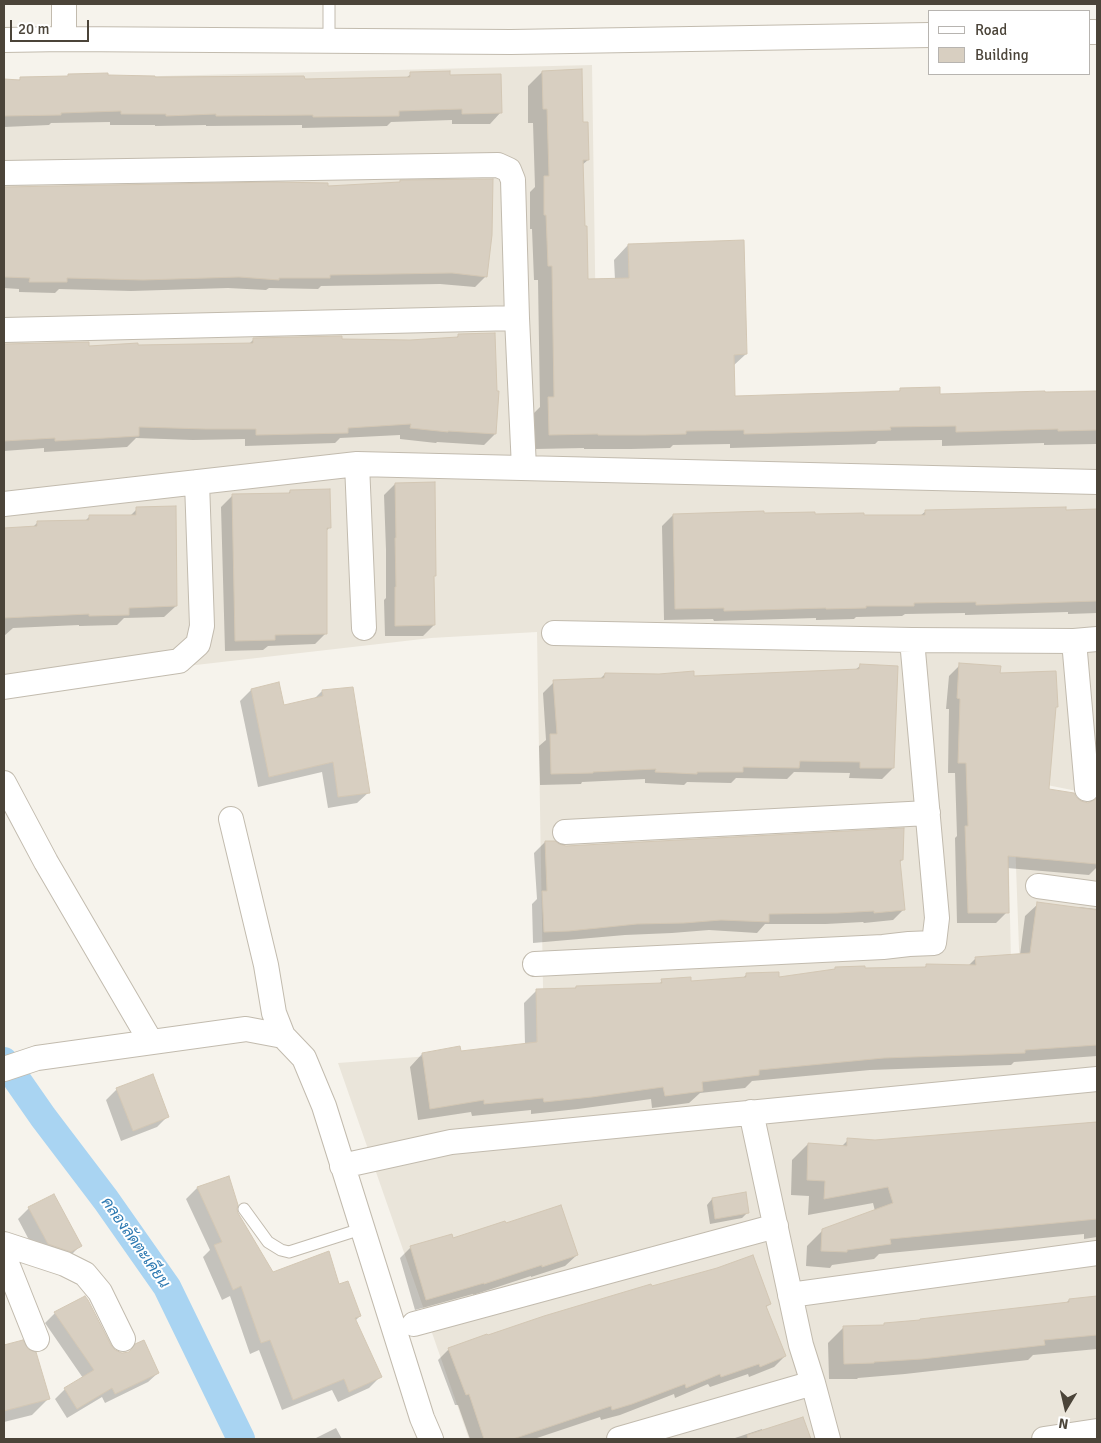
<!DOCTYPE html>
<html>
<head>
<meta charset="utf-8">
<style>
  body { margin:0 }
  #map { position:relative; width:1101px; height:1443px; overflow:hidden; background:#f6f3ec; font-family:Signika,sans-serif }
  canvas { display:block }
  .frame { position:absolute; inset:0; border:5px solid #4b4439; pointer-events:none }
  .legend { position:absolute; left:928px; top:10px; width:162px; height:65px; box-sizing:border-box; background:#fff; border:1px solid #b7b4b0; margin:0; padding:6px 9px; list-style:none; font-size:15px; color:#4b4439 }
  .legend li { display:flex; align-items:center; gap:10px; height:25px }
  .legend b { width:25px; border:1px solid #b7b4b0 }
  .north { position:absolute; left:1041px; top:1383px; width:50px; height:50px; -webkit-text-stroke:4px #fff; paint-order:stroke; rotate:189deg; font-size:14px; font-weight:700; line-height:20px; text-align:center; color:#4b4439 }
  .north::after { content:''; display:block; margin:auto; width:18px; height:22px; background:#4b4439; clip-path:polygon(50% 0,100% 100%,50% 72%,0 100%) }
  .scale { position:absolute; left:10px; top:20px; width:79px; height:22px; box-sizing:border-box; border:2px solid #4b4439; border-top:0; padding-left:6px; font-size:15px; line-height:18px; white-space:nowrap; color:#4b4439; -webkit-text-stroke:4px #fff; paint-order:stroke }
</style>
</head>
<body>
<div id="map">
<canvas width="1101" height="1443"></canvas>
<div class="frame"></div>
<ul class="legend">
<li><b style="height:6px;background:#fff"></b>Road</li>
<li><b style="height:14px;background:#d8cfc1"></b>Building</li>
</ul>
<div class="north">N</div>
<div class="scale">20 m</div>
</div>
<script>
const g = document.querySelector('canvas').getContext('2d');
g.lineJoin = 'round';
function fill(path, color) {
  g.fillStyle = color;
  g.fill(path, 'evenodd');
}
function shape(rows) {
  const path = new Path2D();
  for (const r of rows) {
    path.moveTo(r[0], r[1]);
    for (let i = 2; i < r.length; i += 2) path.lineTo(r[i], r[i + 1]);
  }
  return path;
}
function strokePath(path, color, width, dash) {
  g.strokeStyle = color;
  g.lineWidth = width;
  g.lineCap = dash ? 'butt' : 'round';
  g.setLineDash(dash || []);
  g.stroke(path);
}
function write(font, color, halo, rows, align = 'center') {
  g.font = font + ' Signika,Sarabun,sans-serif';
  g.lineWidth = 4;
  g.setLineDash([]);
  g.textBaseline = 'middle';
  g.strokeStyle = halo;
  g.fillStyle = color;
  for (const [text, x, y, turn = 0] of rows) {
    g.save();
    g.translate(x, y);
    g.rotate((+turn || 0) * Math.PI / 180);
    g.textAlign = isNaN(turn) ? turn : align;
    if (halo) g.strokeText(text, 0, 0);
    g.fillText(text, 0, 0);
    g.restore();
  }
}
fill(shape([
  [592,65,597,402,1097,395,1097,795,1007,777,1012,1010,544,1045,537,632,431,638,4,687,4,80],
  [1013,785,1097,802,1097,996,1021,1003],
  [1097,1005,1097,1439,469,1439,338,1063]
]), '#eae5da');
fill(shape([
  [542,72,582,123,588,160,582,165,587,281,615,280,614,260,628,245,746,354,733,366,734,397,897,393,901,389,939,395,1097,396,1097,447,1096,447,1096,444,1044,445,1044,443,942,446,942,440,878,441,875,444,730,448,730,444,673,445,670,448,631,449,584,449,584,448,535,449,534,413,540,407,538,280,534,280,532,229,530,229,530,192,535,187,533,123,528,123,528,86],
  [411,74,449,77,501,112,490,124,452,124,452,120,391,122,387,126,302,128,302,125,206,126,206,125,155,126,155,125,110,125,110,122,51,123,49,125,4,127,4,81,18,81,21,78,67,77,69,75,154,79,303,80,406,78],
  [400,182,486,276,475,287,440,284,321,286,318,289,269,288,266,290,228,288,131,291,59,289,55,293,19,292,19,289,4,288,4,188,274,184,327,187,399,183],
  [458,336,495,434,484,445,437,442,436,443,400,439,400,435,340,438,335,443,245,446,245,439,193,440,136,438,127,447,44,452,44,448,4,451,4,345,88,343,88,347,248,345,254,339,410,342,455,339],
  [395,484,435,575,433,577,434,625,423,636,385,636,384,600,386,598,386,550,384,495],
  [290,491,329,528,326,531,326,633,315,644,268,646,263,650,225,651,221,507,232,496,288,494],
  [137,509,176,606,164,617,124,618,117,625,79,626,79,625,13,628,4,636,4,529,32,528,37,523,84,522,90,516,130,516],
  [926,511,1097,511,1097,613,1068,614,1068,612,965,615,965,613,905,614,902,616,856,617,854,619,816,620,816,618,714,621,713,619,664,620,662,526,673,515,763,514,920,516],
  [960,665,999,675,1056,707,1010,783,1088,804,1097,801,1097,867,1089,875,1007,868,1007,912,996,923,957,923,955,838,957,836,955,773,948,773,949,709,946,709,949,676],
  [860,666,893,768,882,779,849,778,850,773,794,772,787,779,736,778,731,783,687,782,684,785,645,783,645,779,582,782,581,784,540,785,539,746,546,740,543,693,554,682,600,679,605,674,693,677,855,670],
  [251,690,283,706,314,699,322,691,369,792,357,803,328,808,322,772,258,787,240,701],
  [545,842,566,847,902,860,899,863,904,909,893,920,864,923,863,922,826,924,765,924,757,933,709,930,672,933,625,935,533,943,532,904,537,899,534,853],
  [1038,904,1077,909,1079,907,1097,909,1097,1056,1014,1062,1011,1065,870,1070,752,1081,745,1088,700,1093,689,1103,652,1108,651,1099,578,1109,531,1114,531,1110,472,1116,471,1112,418,1120,410,1067,422,1054,460,1053,525,1045,524,1003,537,990,574,989,576,987,659,984,662,981,690,982,742,979,746,975,778,978,834,970,836,968,864,969,923,969,927,965,968,966,976,958,1020,955,1025,916],
  [117,1089,168,1116,157,1127,121,1141,106,1100],
  [1097,1122,1097,1237,1084,1239,1084,1234,879,1254,874,1259,832,1265,830,1268,806,1266,807,1246,823,1230,875,1211,873,1203,808,1215,809,1196,791,1195,792,1160,808,1144,841,1147,848,1140,875,1142],
  [197,1188,235,1209,272,1273,338,1286,360,1316,355,1321,380,1377,369,1388,338,1402,332,1390,282,1410,259,1350,250,1354,230,1296,222,1300,203,1257,210,1250,186,1199],
  [745,1193,747,1213,742,1218,710,1224,707,1205,712,1199],
  [29,1208,80,1246,69,1257,37,1255,18,1219],
  [505,1224,577,1255,565,1266,531,1277,531,1276,473,1295,473,1294,415,1310,400,1258,411,1247,452,1239],
  [651,1288,770,1304,765,1308,785,1356,774,1367,749,1377,748,1374,710,1387,708,1384,675,1398,674,1394,620,1415,601,1420,600,1417,534,1439,470,1439,458,1405,455,1405,438,1360,449,1349,487,1336],
  [1097,1297,1097,1349,1033,1355,1028,1360,905,1374,858,1378,857,1379,829,1379,828,1343,844,1327,882,1327,885,1324,919,1321,1066,1303,1069,1300],
  [55,1313,114,1351,158,1373,148,1382,105,1403,102,1397,67,1418,55,1399,65,1389,83,1378,45,1323],
  [22,1342,49,1398,32,1415,4,1422,4,1347],
  [802,1418,809,1439,732,1439,762,1429,762,1431],
  [336,1428,342,1439,314,1439]
]), '#0003');
strokePath(shape([
  [4,1061,43,1117,106,1200,167,1287,241,1439]
]), '#a9d4f2', 28);
const building = shape([
  [582,69,583,122,588,122,589,160,583,160,585,226,587,226,588,279,629,278,628,244,744,240,747,354,734,355,735,396,900,391,900,388,940,387,940,394,1045,391,1045,392,1097,391,1097,430,1058,431,1058,429,956,432,956,426,890,427,891,430,744,434,744,430,686,431,686,434,646,435,598,435,598,434,549,435,548,397,554,397,553,335,552,266,548,266,546,215,544,215,544,176,549,176,547,109,543,109,542,71,582,69],
  [450,71,450,75,501,74,502,113,462,114,462,109,399,111,399,116,313,117,313,115,216,116,216,114,166,116,166,114,121,114,121,111,61,113,61,115,4,116,4,79,20,80,20,77,68,76,68,74,108,73,108,75,155,76,155,77,304,76,305,79,410,77,410,72,450,71],
  [493,179,492,235,487,277,452,273,330,275,330,278,279,278,279,280,239,277,143,280,67,278,67,282,29,282,30,278,4,277,4,187,274,182,328,183,328,186,400,182,400,180,493,179],
  [495,333,497,391,499,391,496,434,448,431,448,432,410,428,411,424,348,428,348,433,256,435,256,429,205,429,139,427,139,436,55,441,55,438,4,441,4,344,89,342,89,346,138,343,138,345,253,343,253,338,342,336,342,339,410,340,458,337,458,334,495,333],
  [435,482,436,576,434,576,435,625,395,626,395,587,396,587,395,538,396,538,395,483,435,482],
  [330,489,331,528,327,528,327,634,275,635,275,640,235,641,232,494,290,493,290,490,330,489],
  [176,506,177,606,129,608,129,615,89,616,89,614,4,618,4,528,37,526,37,521,89,520,89,515,136,515,136,507,176,506],
  [1066,507,1066,510,1097,509,1097,601,976,605,976,602,914,603,914,606,866,606,866,608,826,609,826,608,724,611,724,608,675,609,673,514,764,511,764,513,815,512,815,514,864,513,864,515,925,515,925,510,1066,507],
  [959,663,1001,666,1000,673,1056,671,1058,707,1056,707,1049,789,1074,793,1076,797,1081,801,1088,803,1094,800,1097,798,1097,864,1008,856,1009,913,968,913,965,826,968,826,966,763,958,763,960,699,957,698,959,663],
  [860,664,898,666,894,768,860,768,860,762,800,761,799,768,743,767,743,772,697,772,697,774,655,772,656,769,593,772,593,773,551,774,550,734,557,734,553,680,604,678,605,673,659,674,694,671,694,676,859,669,860,664],
  [279,682,284,705,323,696,322,690,353,687,370,793,338,797,333,762,269,777,251,689,279,682],
  [904,828,903,860,900,860,905,910,874,913,874,911,838,913,769,914,769,922,721,920,684,923,637,924,569,931,544,932,542,891,547,891,545,841,555,841,559,844,566,846,904,828],
  [1037,902,1097,910,1097,1045,1025,1050,1025,1053,884,1058,759,1070,759,1075,702,1082,703,1091,665,1096,663,1087,592,1097,544,1102,543,1098,484,1104,484,1100,430,1109,422,1053,460,1046,461,1051,537,1042,536,989,576,988,576,986,662,983,661,979,691,977,691,981,746,977,746,973,779,972,779,977,835,969,835,967,865,966,865,968,926,967,926,964,976,965,975,957,1030,953,1037,902],
  [153,1074,169,1117,133,1131,116,1088,153,1074],
  [1097,1122,1097,1219,890,1239,891,1244,847,1250,847,1252,821,1251,822,1229,893,1203,888,1187,824,1199,825,1181,807,1180,808,1143,847,1146,847,1138,875,1140,1097,1122],
  [229,1176,238,1205,237,1209,238,1213,273,1272,329,1251,339,1284,348,1281,361,1316,355,1318,382,1377,349,1392,344,1379,293,1400,270,1340,261,1343,241,1286,233,1290,214,1245,222,1242,197,1187,229,1176],
  [746,1192,749,1213,715,1219,712,1198,746,1192],
  [54,1194,82,1246,71,1252,48,1244,28,1207,54,1194],
  [561,1205,578,1255,542,1267,542,1265,484,1284,484,1283,426,1300,410,1246,452,1234,453,1238,505,1221,506,1223,561,1205],
  [753,1255,771,1304,766,1306,786,1356,760,1367,759,1364,721,1377,720,1374,686,1388,685,1384,632,1404,612,1410,611,1406,513,1439,484,1439,469,1394,466,1395,448,1348,487,1334,488,1335,544,1316,651,1284,652,1286,717,1268,753,1255],
  [85,1296,88,1300,111,1345,115,1350,122,1353,129,1352,135,1344,144,1340,159,1373,115,1394,112,1388,77,1409,64,1388,94,1370,54,1312,85,1296],
  [1097,1296,1097,1335,1044,1340,1045,1345,922,1359,874,1362,874,1363,844,1364,843,1326,884,1325,884,1323,920,1320,920,1319,1069,1302,1069,1299,1097,1296],
  [23,1340,28,1349,36,1352,50,1399,4,1411,4,1345,23,1340],
  [803,1417,811,1439,748,1439,747,1435,803,1417]
]);
fill(building, '#d8cfc1');
strokePath(building, '#d3c7b4', 1);
const service = shape([
  [329,41,329,4],
  [244,1209,268,1242,281,1250,289,1252,361,1229]
]);
const minor = shape([
  [1090,32,1095,32],
  [64,39,64,4],
  [4,40,64,39,511,42,930,35],
  [4,173,498,165,509,170,513,180,517,318,524,468],
  [4,330,517,318],
  [357,464,364,628],
  [4,504,357,464,1097,482],
  [554,633,912,640,1074,641,1097,639],
  [1074,641,1087,789],
  [4,687,179,661,198,644,202,626,197,482],
  [4,783,46,862,151,1042],
  [231,819,266,965,274,1013,283,1036],
  [565,832,928,813],
  [1038,886,1097,894],
  [535,964,883,947,909,944,934,943,937,918,912,640],
  [4,1069,37,1058,246,1029,283,1036,304,1058,324,1106,422,1418,431,1439],
  [751,1112,801,1345,813,1383,828,1439],
  [342,1166,451,1142,1097,1079],
  [4,1244,65,1264,85,1274,100,1292,123,1339],
  [4,1256,37,1339],
  [790,1295,1097,1253],
  [414,1324,776,1226],
  [619,1439,813,1383],
  [1044,1439,1097,1431]
]);
strokePath(service, '#c2bbae', 13);
strokePath(minor, '#c2bbae', 26);
strokePath(service, '#fff', 11);
strokePath(minor, '#fff', 24);
write('italic 16px', '#2e7ab2', '#fff', [
  ["คลองลัดตะเคียน",135,1243,55]
]);
</script>
</body>
</html>
